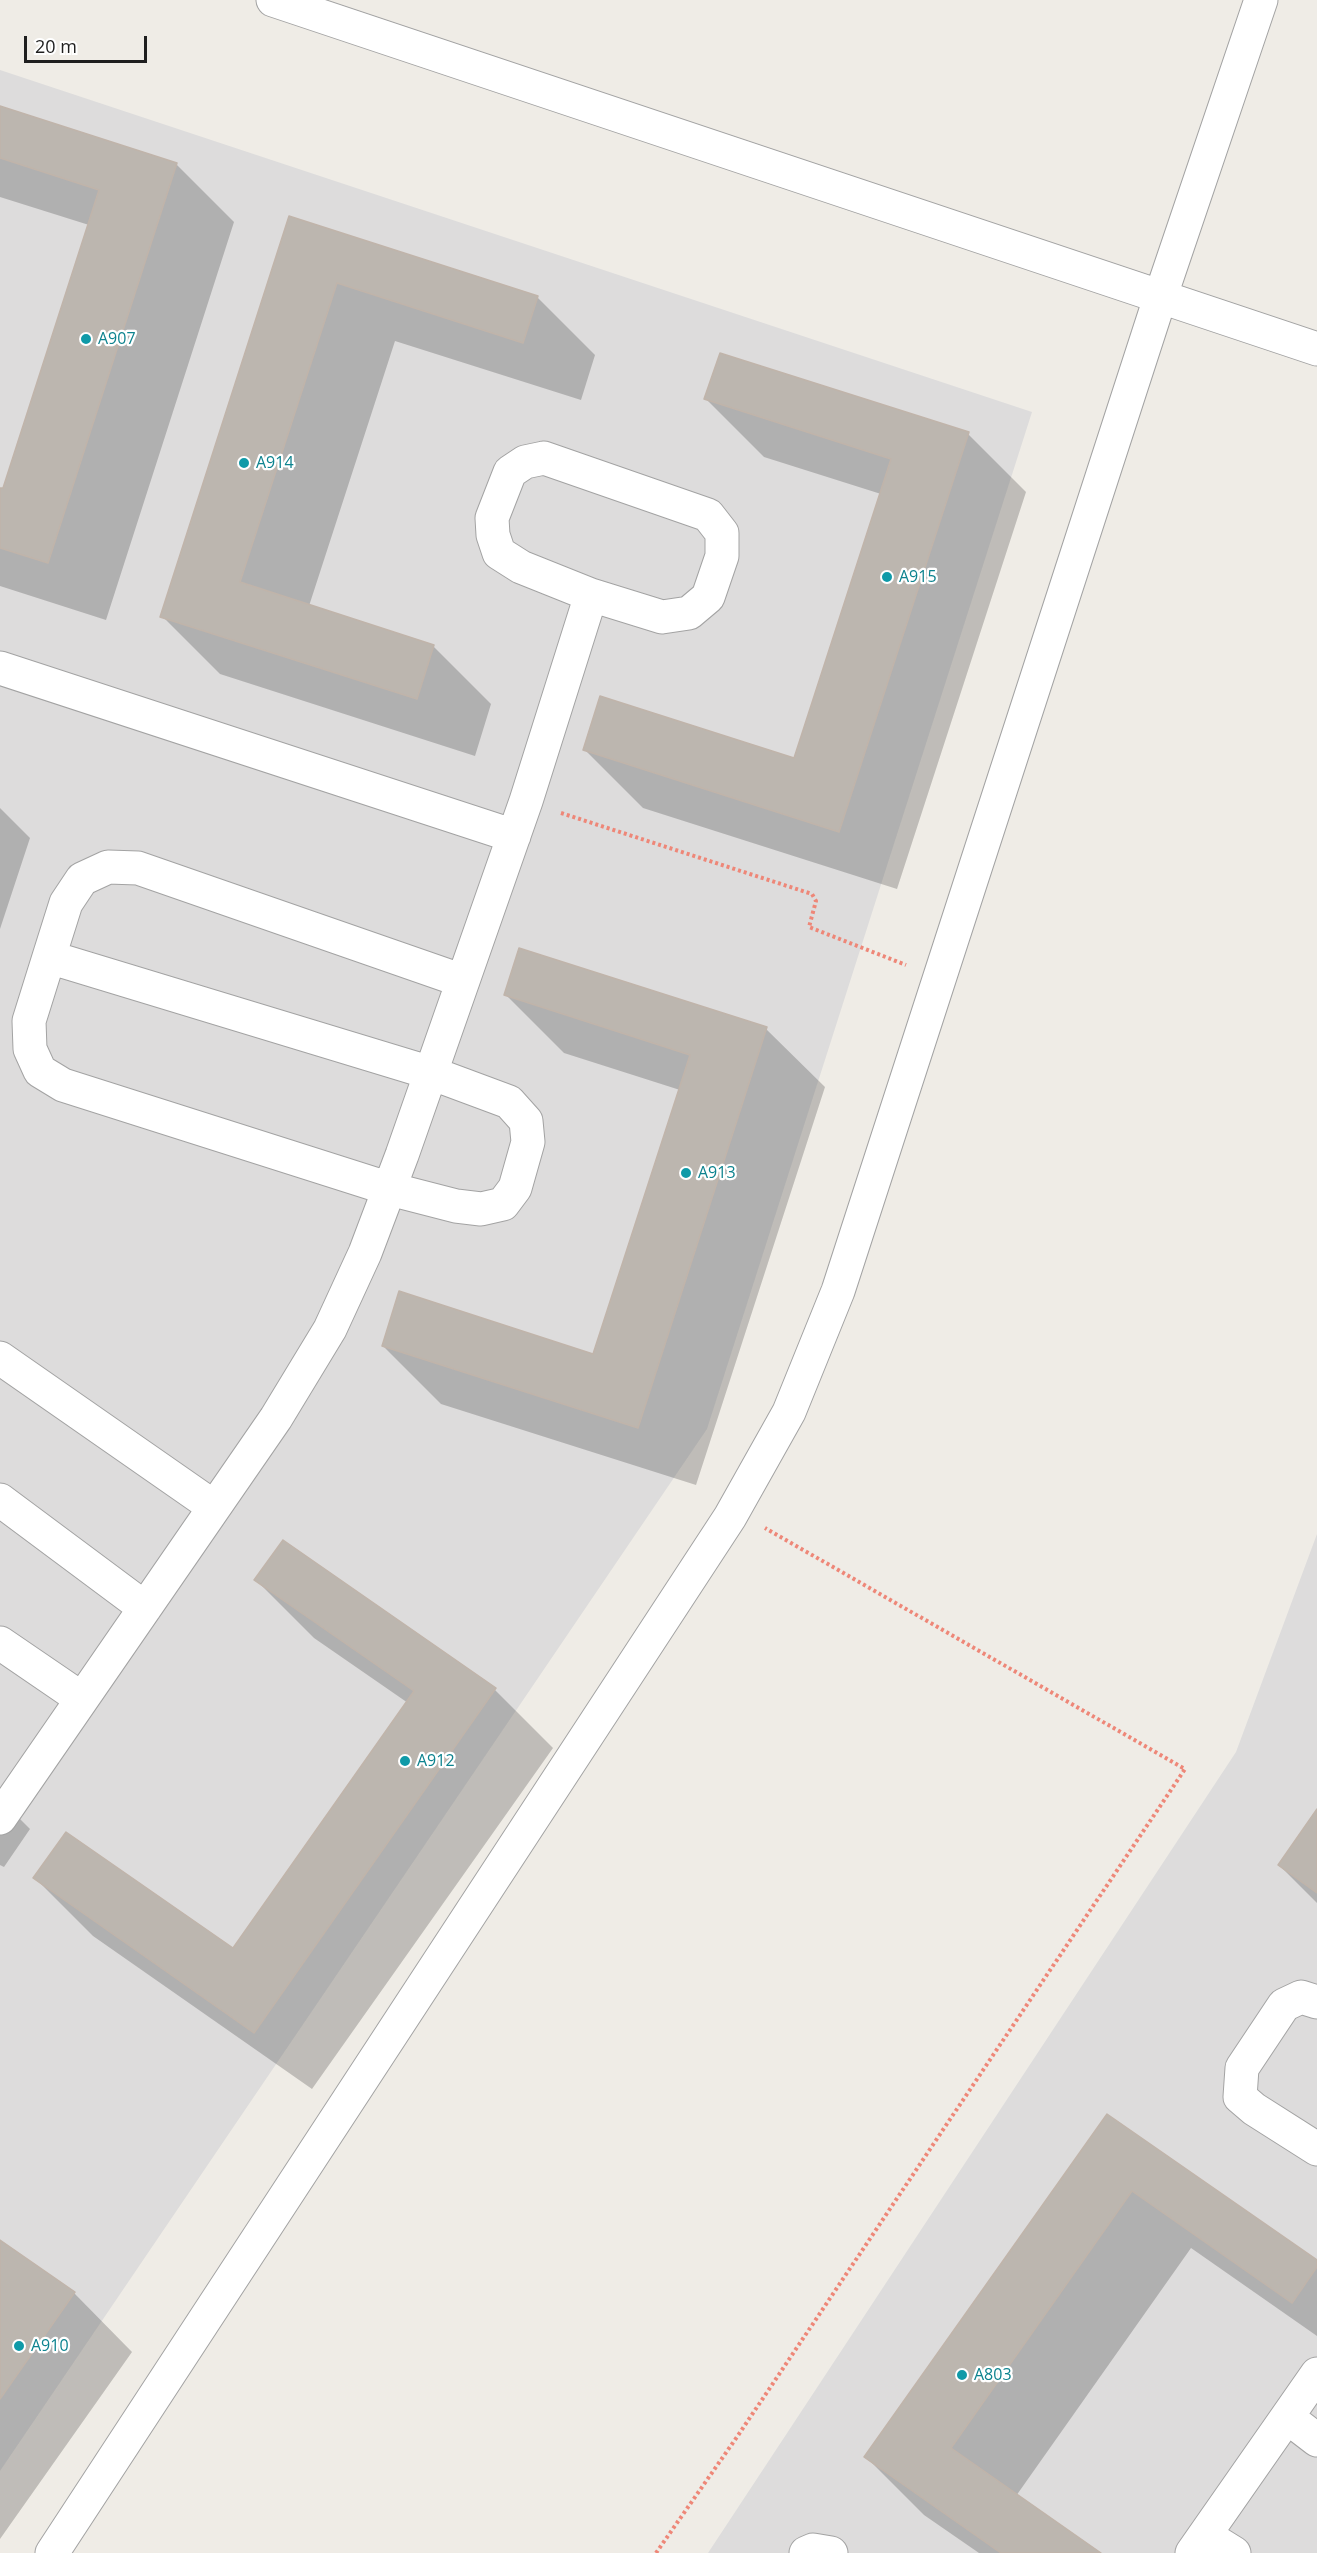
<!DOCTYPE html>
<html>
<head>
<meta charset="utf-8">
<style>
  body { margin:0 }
  #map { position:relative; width:1317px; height:2553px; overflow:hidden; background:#efece6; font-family:"Open Sans",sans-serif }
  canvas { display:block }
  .scale { position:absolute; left:24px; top:36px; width:123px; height:27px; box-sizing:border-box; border:3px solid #1f1f1f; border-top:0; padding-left:8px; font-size:18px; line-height:21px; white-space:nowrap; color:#1f1f1f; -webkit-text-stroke:4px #fff; paint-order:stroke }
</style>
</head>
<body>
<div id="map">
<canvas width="1317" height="2553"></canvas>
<div class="scale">20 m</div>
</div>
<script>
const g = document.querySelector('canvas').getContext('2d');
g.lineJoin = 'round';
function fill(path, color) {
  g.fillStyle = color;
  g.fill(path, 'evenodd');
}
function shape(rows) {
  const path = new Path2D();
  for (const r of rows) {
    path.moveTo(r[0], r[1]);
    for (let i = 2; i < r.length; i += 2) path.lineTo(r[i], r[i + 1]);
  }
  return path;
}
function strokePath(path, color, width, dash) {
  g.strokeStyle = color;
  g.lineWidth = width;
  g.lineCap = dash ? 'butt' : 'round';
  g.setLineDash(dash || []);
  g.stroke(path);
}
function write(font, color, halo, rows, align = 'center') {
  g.font = font + ' "Open Sans",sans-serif';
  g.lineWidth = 4.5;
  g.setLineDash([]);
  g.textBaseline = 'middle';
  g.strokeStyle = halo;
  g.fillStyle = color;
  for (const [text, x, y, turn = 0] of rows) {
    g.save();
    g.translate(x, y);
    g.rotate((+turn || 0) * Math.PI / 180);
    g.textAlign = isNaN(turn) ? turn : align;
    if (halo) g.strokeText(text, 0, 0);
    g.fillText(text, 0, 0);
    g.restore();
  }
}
fill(shape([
  [0,70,1032,412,707,1429,0,2471],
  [1317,1534,1317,2553,708,2553,1236,1752]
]), '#dddcdc');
fill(shape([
  [0,108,176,164,234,222,106,620,0,586,0,489,4,490,89,225,0,197],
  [290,218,537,297,595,355,581,400,395,341,309,606,433,646,491,704,475,756,220,674,162,616],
  [706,399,968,434,1026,492,897,889,643,808,585,750,795,760,881,494,764,457],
  [0,808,30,838,0,929],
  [520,950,766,1029,825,1087,696,1485,441,1404,383,1346,594,1356,680,1090,564,1053,506,995],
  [283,1542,495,1690,553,1748,312,2089,93,1936,35,1878,233,1950,408,1703,314,1638,256,1580],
  [0,1799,30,1829,4,1867,0,1865],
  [1317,1812,1317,1903,1279,1865],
  [1107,2116,1317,2262,1317,2336,1191,2248,1016,2496,1098,2553,979,2553,924,2515,866,2457],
  [0,2242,75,2294,132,2352,0,2539]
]), '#0003');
const building = shape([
  [0,106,177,163,48,563,0,548,0,488,3,488,99,190,0,158,0,106],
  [289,216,538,296,523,343,337,283,240,582,434,645,417,699,160,617,289,216],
  [720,353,969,432,839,832,583,750,600,696,794,758,891,459,704,399,720,353],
  [519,948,767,1027,638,1428,382,1346,399,1291,593,1354,690,1055,504,995,519,948],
  [283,1540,496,1688,254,2033,33,1878,66,1832,233,1948,414,1691,254,1580,283,1540],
  [1317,1809,1317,1893,1278,1865,1317,1809],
  [1107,2114,1317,2260,1317,2267,1292,2303,1132,2191,951,2448,1101,2553,1001,2553,864,2457,1107,2114],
  [0,2240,75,2292,0,2399,0,2240]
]);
fill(building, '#bcb6af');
strokePath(building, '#c0b4aa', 1.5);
const minor = shape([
  [273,0,1317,349],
  [544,458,708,515,722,533,722,556,708,597,689,613,662,617,591,595,521,567,499,553,493,535,492,518,510,472,525,462,544,458],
  [0,668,514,836],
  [49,957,431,1073,509,1102,526,1121,528,1142,515,1188,503,1204,481,1209,456,1206,390,1189,63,1085,40,1071,30,1049,29,1021,49,957,66,903,82,879,108,867,138,868,463,981],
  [0,1358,214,1507],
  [0,1500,145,1608],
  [0,1643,82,1699],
  [0,1818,276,1418,330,1329,365,1253,402,1155,526,801,591,595],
  [1317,2002,1301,1997,1284,2005,1242,2068,1240,2097,1254,2109,1317,2149],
  [1287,2417,1317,2440],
  [1205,2535,1234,2553],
  [52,2553,730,1517,789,1412,838,1291,1160,298,1261,0],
  [806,2553,813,2550,831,2553],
  [1192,2553,1317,2374]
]);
strokePath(minor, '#a3a3a3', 35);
strokePath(shape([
  [561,813,812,894,816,901,809,927,906,965],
  [656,2553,739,2434,1185,1769,765,1528]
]), '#ee8778', 4, [3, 3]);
strokePath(minor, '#fff', 33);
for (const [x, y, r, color] of [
  [86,339,6,"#0f9aa8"],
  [244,463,6,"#0f9aa8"],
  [887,577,6,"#0f9aa8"],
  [686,1173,6,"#0f9aa8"],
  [405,1761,6,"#0f9aa8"],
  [19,2346,6,"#0f9aa8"],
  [962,2375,6,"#0f9aa8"]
]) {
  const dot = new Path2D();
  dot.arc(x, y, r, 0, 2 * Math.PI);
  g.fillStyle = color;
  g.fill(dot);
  strokePath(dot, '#fff', 2);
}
write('16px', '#0d838f', '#fff', [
  ["A907",98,339],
  ["A914",256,463],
  ["A915",899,577],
  ["A913",698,1173],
  ["A912",417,1761],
  ["A910",31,2346],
  ["A803",974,2375]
], 'left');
</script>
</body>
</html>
